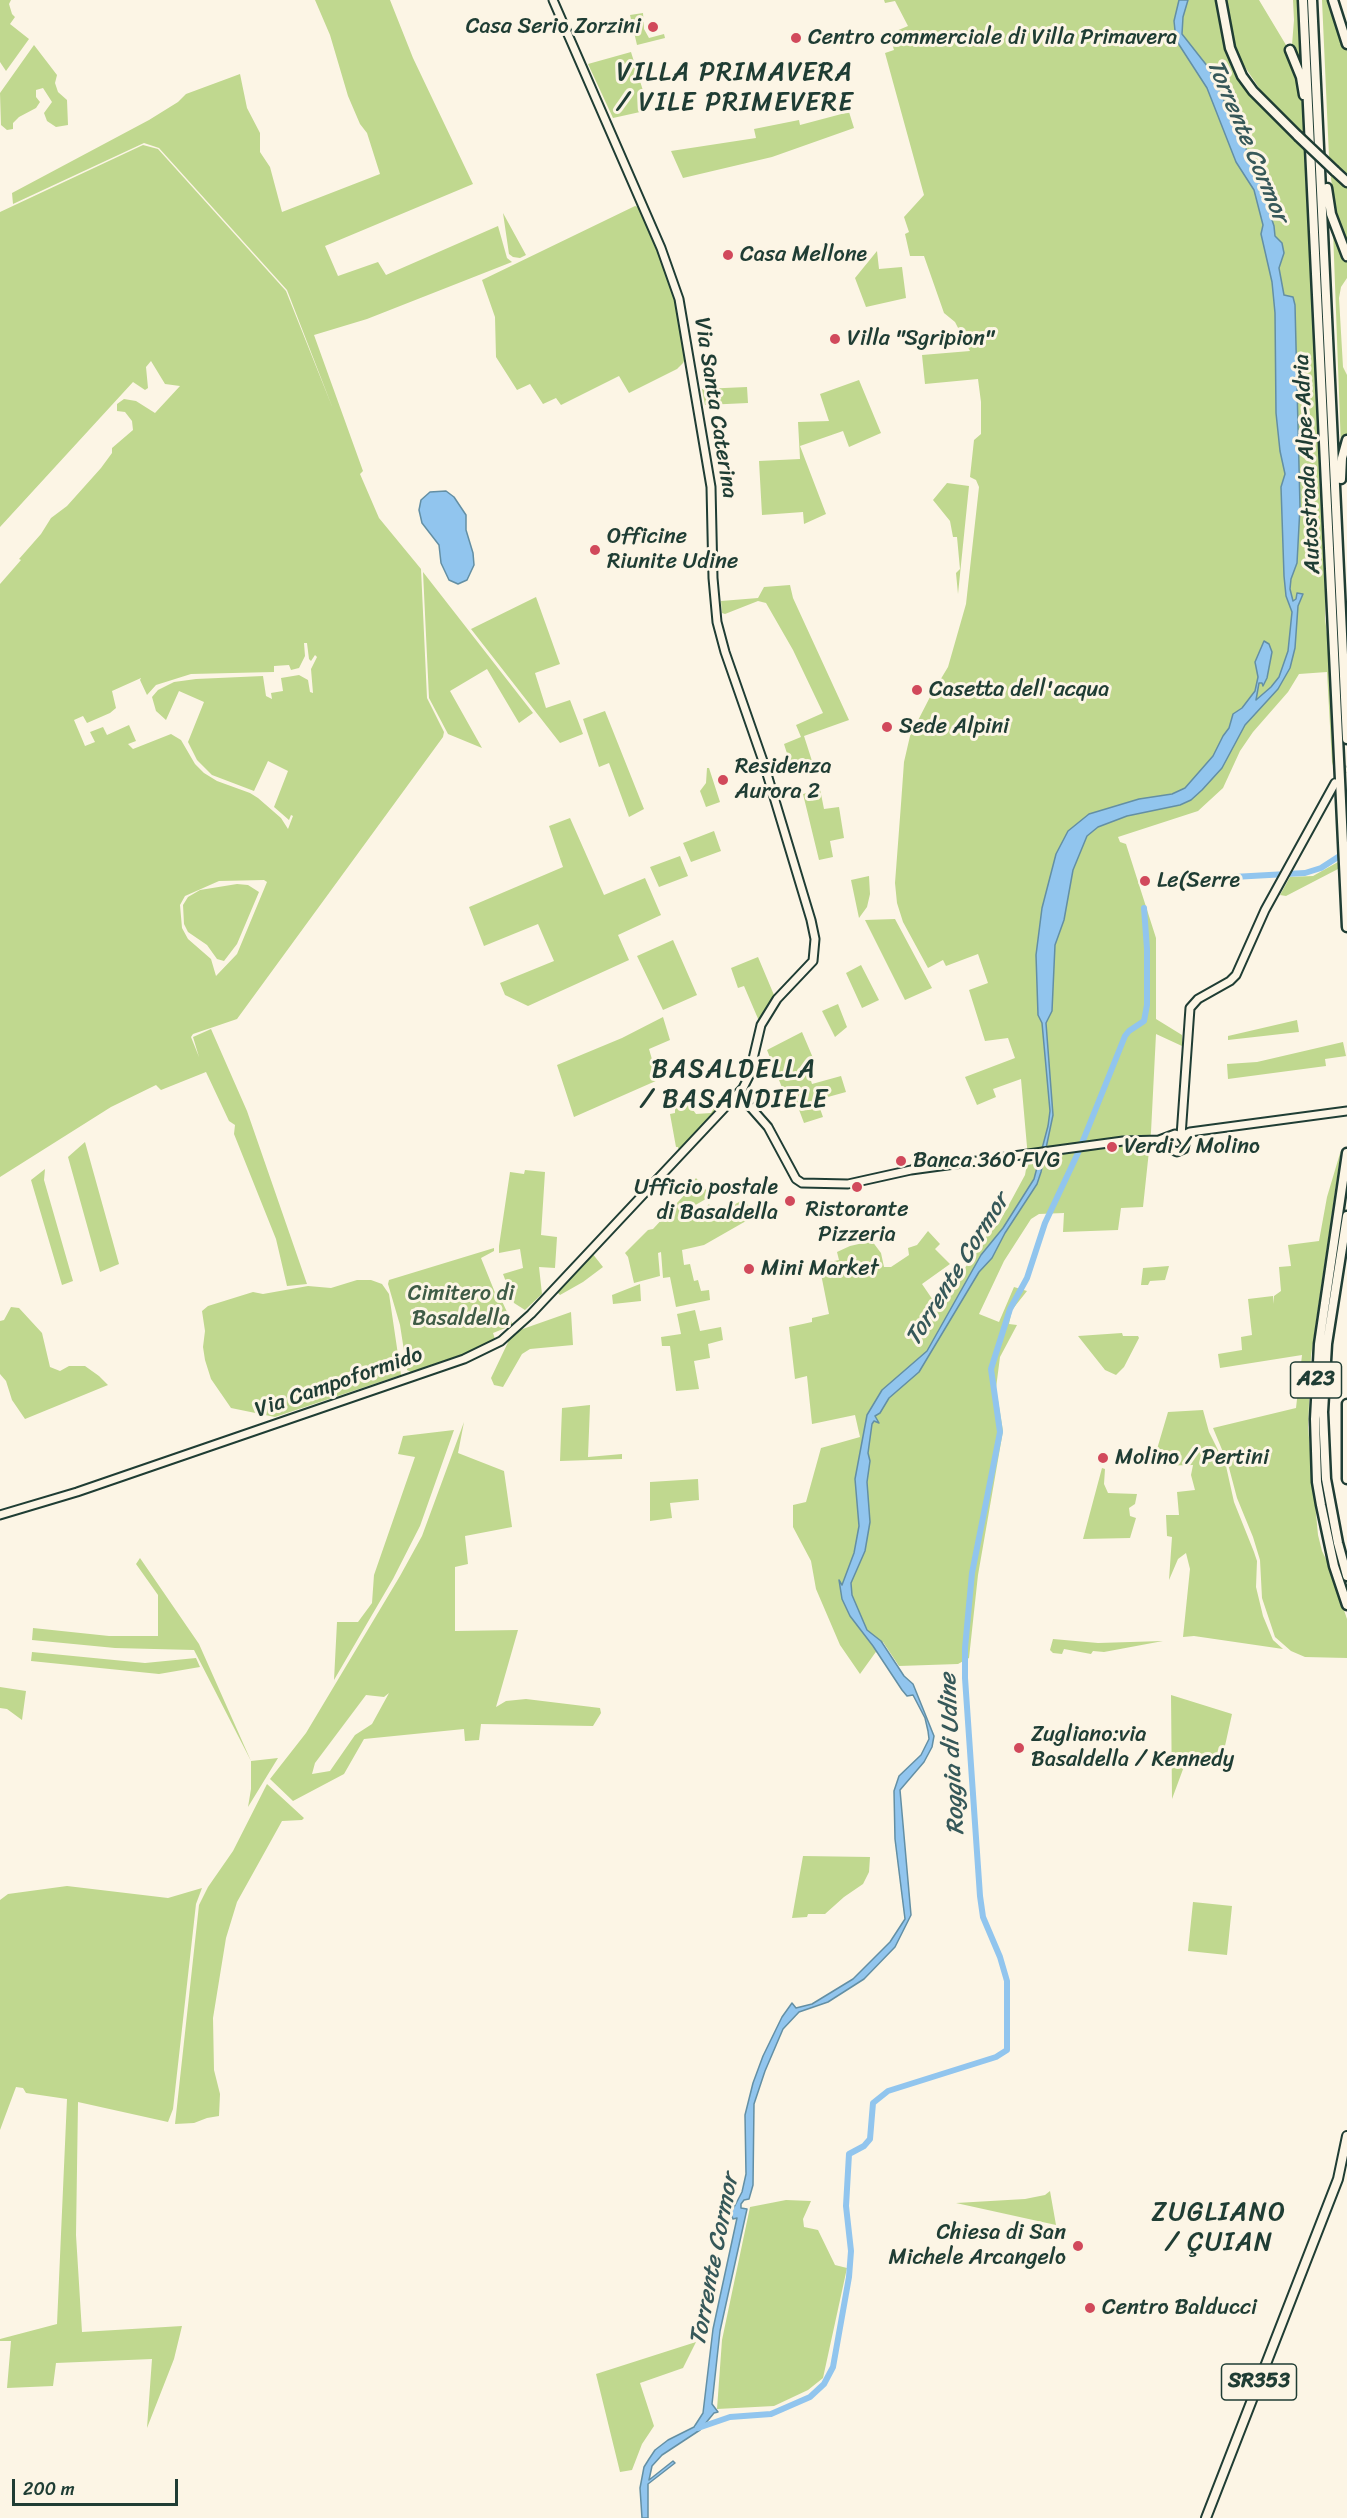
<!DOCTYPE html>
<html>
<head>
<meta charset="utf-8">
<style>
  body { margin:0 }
  #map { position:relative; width:1347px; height:2518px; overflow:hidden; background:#fcf5e5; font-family:Sriracha,sans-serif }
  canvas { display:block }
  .scale { position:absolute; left:12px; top:2479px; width:166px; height:27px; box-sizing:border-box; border:3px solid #1f3d34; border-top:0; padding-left:8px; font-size:18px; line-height:21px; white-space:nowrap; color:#1f3d34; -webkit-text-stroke:4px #fcf5e5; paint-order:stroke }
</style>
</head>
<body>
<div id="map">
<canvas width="1347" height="2518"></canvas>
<div class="scale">200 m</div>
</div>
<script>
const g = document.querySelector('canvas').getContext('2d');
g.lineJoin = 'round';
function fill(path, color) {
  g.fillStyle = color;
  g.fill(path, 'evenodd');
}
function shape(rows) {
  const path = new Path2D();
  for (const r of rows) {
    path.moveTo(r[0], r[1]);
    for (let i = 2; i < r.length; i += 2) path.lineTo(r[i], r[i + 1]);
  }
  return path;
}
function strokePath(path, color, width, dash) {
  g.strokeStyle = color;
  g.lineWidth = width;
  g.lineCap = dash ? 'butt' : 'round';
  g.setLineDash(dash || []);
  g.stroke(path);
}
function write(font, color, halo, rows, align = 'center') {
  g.font = font + ' Sriracha,sans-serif';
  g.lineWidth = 6;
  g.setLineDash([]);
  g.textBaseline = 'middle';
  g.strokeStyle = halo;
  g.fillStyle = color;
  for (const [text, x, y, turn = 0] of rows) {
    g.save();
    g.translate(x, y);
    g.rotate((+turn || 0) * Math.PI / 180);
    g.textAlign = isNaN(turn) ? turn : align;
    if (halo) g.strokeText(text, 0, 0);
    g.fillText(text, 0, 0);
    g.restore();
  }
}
fill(shape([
  [0,0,11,0,9,4,12,14,15,17,10,24,29,39,6,71,0,62],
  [315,0,390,0,413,58,473,184,325,246,338,276,378,262,386,275,498,226,507,258,512,262,367,319,314,335,363,471,360,474,379,518,421,569,427,698,444,732,443,737,237,1019,193,1034,191,1037,199,1057,193,1037,211,1029,247,1111,307,1284,287,1286,276,1239,234,1134,235,1125,229,1121,206,1072,161,1090,156,1085,111,1107,0,1177,0,584,21,560,19,559,41,534,51,518,67,506,101,468,112,453,112,448,133,430,132,421,125,412,117,411,117,404,124,399,136,401,155,413,180,386,165,384,151,361,146,367,148,388,145,390,133,382,0,527,0,212,143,145,158,149,286,291,333,409,287,290,159,148,144,143,13,204,12,193,149,120,178,102,186,94,240,74,247,108,260,133,260,152,270,167,282,212,380,174,367,133,360,124,348,96,330,35],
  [304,643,307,643,309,659,311,661,315,655,317,657,311,669,313,693,310,692,308,680,299,675,281,678,283,691,271,693,272,699,266,696,263,676,196,679,174,682,158,690,152,697,156,711,166,720,179,691,204,702,188,742,197,760,212,775,254,791,268,761,288,771,274,807,289,820,291,815,293,816,288,829,281,818,258,798,250,793,217,781,204,773,195,764,181,740,171,734,133,749,128,744,136,741,129,725,107,735,103,727,90,732,95,742,85,746,74,720,83,716,87,723,110,713,116,708,112,691,141,678,140,680,147,695,156,685,191,674,274,672,274,666,289,665,291,670,299,668,305,656],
  [264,880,267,882,237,954,216,976,211,959,188,939,182,928,180,905,185,896,219,881],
  [884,0,1216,0,1220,28,1226,50,1240,77,1304,147,1326,585,1325,618,1329,651,1335,773,1332,762,1327,672,1299,674,1288,692,1253,732,1240,751,1223,788,1198,811,1118,837,1120,842,1126,844,1156,938,1156,1019,1182,1035,1182,1046,1156,1034,1151,1132,1143,1207,1121,1208,1118,1230,1063,1232,1064,1213,1039,1214,1031,1219,1004,1261,979,1314,999,1322,1014,1287,1027,1291,1012,1310,1009,1324,1017,1325,1000,1357,996,1388,1003,1431,978,1575,969,1658,958,1664,899,1666,883,1642,860,1674,840,1645,816,1589,811,1561,793,1527,793,1505,806,1502,821,1448,860,1437,855,1415,812,1424,807,1376,795,1379,789,1327,812,1322,812,1318,829,1314,819,1264,839,1260,837,1252,850,1246,872,1241,881,1253,884,1267,891,1267,909,1255,908,1248,917,1245,928,1231,940,1244,935,1249,950,1264,922,1284,939,1309,982,1241,999,1223,1025,1175,1028,1158,1021,1079,993,1089,996,1097,977,1105,965,1077,1015,1058,1008,1038,985,1041,969,990,988,983,978,954,946,966,943,960,928,968,903,922,897,903,895,883,901,804,904,762,910,736,930,697,948,667,966,604,979,487,976,480,970,477,974,440,981,434,981,402,978,379,925,384,922,355,970,351,955,322,944,313,924,256,910,256,905,234,909,232,904,217,924,195,885,53,894,50,889,34,908,26,895,1,885,3],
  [1226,0,1259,0,1286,45,1302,93,1305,135,1265,97,1243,64,1232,39],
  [1293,0,1298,0,1303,69,1292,45,1294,20],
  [1322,0,1331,0,1347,51,1347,174,1329,157],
  [643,13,644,29,649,38,664,34,665,38,637,45,630,15],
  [34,45,57,75,55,83,58,92,67,100,68,125,56,127,47,121,44,113,52,102,43,88,36,90,36,97,40,102,36,108,19,117,13,123,13,129,7,130,1,125,0,93],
  [631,52,649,110,613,118,588,64],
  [849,112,854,128,772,157,683,178,671,151,756,138,754,129,799,120,800,125],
  [1330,170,1347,184,1347,251,1336,219],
  [635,206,638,207,675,294,686,357,683,363,677,369,629,393,619,376,561,405,556,398,543,404,530,384,517,390,496,357,495,317,482,280],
  [503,213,526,255,520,258,513,257,509,254],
  [1333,230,1347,259,1347,278,1341,287,1339,298,1343,367,1347,375,1347,434,1341,448],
  [877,251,879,269,902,267,906,298,866,307,855,278],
  [859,380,881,433,849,447,843,431,800,446,826,514,804,524,803,512,762,515,759,461,800,459,798,422,829,421,820,394],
  [747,387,748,403,705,405,702,389],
  [947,483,969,486,958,594,956,573,960,569,957,537,953,537,950,521,933,500],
  [423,572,533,713,519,723,487,669,450,691,482,748,448,734,429,698],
  [790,585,793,598,849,720,804,736,812,761,791,766,784,744,801,737,796,725,823,713,793,650,766,603,758,601,725,614,722,613,721,601,758,598,764,587],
  [536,597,560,664,535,673,546,708,570,700,583,734,560,743,471,629],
  [605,711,644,809,629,817,609,763,599,767,583,719],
  [707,768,709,768,720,802,706,807,700,791,706,783],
  [820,789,824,809,839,807,844,838,830,841,833,857,819,860,803,794],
  [570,818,604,895,645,878,661,915,618,935,629,960,528,1006,505,995,500,983,554,961,538,924,484,946,469,907,563,867,549,826],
  [714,831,721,851,691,862,683,843],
  [680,856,688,876,659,887,650,867],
  [1338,862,1338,869,1286,896,1280,895,1290,877,1313,876],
  [869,876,870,894,867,907,859,918,851,880],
  [237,884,248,885,259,892,237,944,224,961,217,959,207,945,188,932,184,924,183,905,188,897,200,890],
  [895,919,932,988,905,1000,865,920],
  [673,940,697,995,663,1010,637,956],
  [758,957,774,995,759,1021,744,986,738,988,731,968],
  [861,965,879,1000,862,1008,846,973],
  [838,1004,847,1027,835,1037,822,1011],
  [663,1017,670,1040,649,1049,658,1080,574,1117,557,1065,622,1038],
  [1297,1020,1299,1032,1228,1040,1228,1036],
  [802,1032,816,1065,807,1068,812,1084,841,1076,846,1092,817,1100,823,1117,804,1123,798,1107,791,1110,767,1050],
  [1343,1042,1346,1056,1325,1059,1326,1066,1228,1079,1227,1064,1257,1062],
  [727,1099,712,1118,679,1151,678,1147,676,1147,670,1114,675,1113,675,1103,688,1103,696,1114,711,1113,719,1100],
  [85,1142,119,1264,100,1272,68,1157],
  [1341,1150,1311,1356,1308,1427,1318,1535,1322,1551,1329,1565,1347,1619,1347,1658,1305,1657,1291,1651,1275,1637,1262,1598,1260,1560,1253,1537,1237,1498,1228,1464,1213,1428,1296,1408,1302,1355,1220,1368,1218,1354,1242,1350,1241,1337,1252,1335,1248,1299,1273,1296,1273,1304,1274,1296,1281,1291,1279,1267,1291,1266,1288,1245,1319,1241,1327,1197],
  [45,1169,44,1180,73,1281,62,1285,31,1180],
  [525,1170,545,1172,541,1235,557,1237,555,1268,539,1267,542,1294,525,1310,514,1303,503,1274,523,1268,520,1249,499,1253,499,1246,510,1172,524,1174],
  [696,1178,711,1196,692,1207,690,1213,692,1216,699,1216,709,1204,714,1215,745,1199,753,1217,704,1245,682,1250,684,1265,690,1264,694,1281,698,1280,701,1291,709,1290,710,1300,676,1307,670,1277,663,1278,661,1252,658,1253,660,1276,634,1283,628,1257,625,1253,648,1230,653,1229,689,1190,689,1187],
  [494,1248,494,1251,481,1258,498,1300,501,1299,513,1325,493,1333,495,1339,478,1349,411,1372,407,1370,400,1325,388,1284,389,1280],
  [592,1253,603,1267,583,1282,560,1295,557,1292],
  [1169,1266,1165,1280,1150,1281,1148,1285,1141,1285,1143,1268],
  [357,1280,371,1280,382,1284,389,1294,401,1375,275,1417,231,1408,211,1379,205,1360,203,1347,205,1331,202,1311,208,1306,253,1292,263,1294,308,1286,331,1288],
  [640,1284,641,1301,613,1304,612,1295],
  [11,1307,19,1308,42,1333,50,1367,60,1371,69,1366,85,1366,99,1376,108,1385,25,1419,12,1400,6,1381,0,1374,0,1321,4,1320],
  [695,1310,700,1331,721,1327,723,1340,708,1344,710,1358,694,1361,699,1389,676,1391,670,1346,662,1346,661,1337,681,1334,677,1314],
  [571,1312,573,1345,530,1349,522,1354,503,1387,494,1385,491,1378,511,1336,517,1331],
  [1122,1333,1123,1336,1138,1336,1139,1338,1124,1367,1116,1375,1105,1370,1078,1336],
  [590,1405,588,1457,622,1454,622,1459,560,1461,562,1408],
  [1203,1410,1209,1432,1226,1466,1234,1502,1254,1552,1257,1561,1256,1587,1263,1616,1273,1640,1283,1649,1194,1636,1183,1637,1190,1569,1186,1553,1178,1559,1169,1580,1172,1537,1167,1536,1166,1515,1179,1515,1177,1492,1195,1490,1191,1475,1193,1465,1152,1466,1168,1412],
  [464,1422,458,1453,504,1471,512,1527,465,1536,468,1564,455,1567,455,1631,518,1630,496,1707,506,1701,526,1699,600,1708,601,1713,593,1726,481,1724,479,1740,465,1741,464,1729,364,1739,344,1774,293,1801,270,1779,306,1733,400,1576,422,1536],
  [389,1693,372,1724,355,1735,330,1771,312,1774,315,1763,366,1695,384,1697],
  [454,1430,420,1526,393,1579,334,1680,337,1622,358,1622,372,1603,374,1575,415,1457,398,1454,403,1436],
  [1102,1468,1105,1469,1104,1484,1108,1493,1137,1494,1135,1504,1129,1508,1130,1516,1136,1518,1130,1538,1083,1539],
  [698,1479,699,1500,670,1503,672,1518,650,1521,650,1482],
  [140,1558,199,1644,251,1761,278,1758,248,1807,251,1789,251,1761,194,1650,115,1648,32,1640,33,1628,109,1636,158,1636,158,1595,136,1564],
  [1053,1639,1098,1643,1163,1641,1104,1652,1093,1651,1091,1654,1064,1649,1062,1654,1053,1653,1050,1650],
  [32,1652,145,1663,196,1658,200,1667,159,1674,31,1661],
  [0,1687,26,1691,22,1720,7,1709,0,1708],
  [1171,1695,1232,1714,1223,1755,1189,1753,1172,1799],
  [267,1784,304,1818,302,1820,282,1821,237,1902,226,1938,213,2018,214,2070,220,2094,219,2116,207,2118,194,2123,175,2124,199,1905,208,1887,233,1851],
  [803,1856,870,1857,869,1872,863,1884,844,1897,825,1914,808,1914,807,1917,792,1918],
  [67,1886,168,1898,202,1888,196,1904,173,2109,168,2122,78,2102,76,2235,82,2332,182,2326,174,2359,147,2428,152,2359,56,2363,53,2386,7,2388,11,2341,0,2341,0,2339,57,2324,67,2099,26,2093,23,2088,16,2087,0,2130,0,1900,8,1894],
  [1193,1902,1232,1906,1227,1955,1188,1951],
  [1050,2191,1056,2225,956,2203,1025,2199,1045,2195],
  [786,2200,811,2201,803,2219,804,2227,818,2230,835,2265,847,2268,823,2378,808,2390,774,2406,717,2409,722,2340,750,2207],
  [696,2342,683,2368,640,2383,654,2426,642,2444,632,2470,620,2472,596,2374]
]), '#c0d88f');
const water = shape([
  [1179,0,1188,0,1183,17,1182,34,1208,67,1241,136,1263,192,1274,226,1275,236,1282,243,1284,253,1279,268,1284,295,1293,297,1295,305,1300,507,1297,563,1291,579,1290,589,1293,601,1296,599,1297,593,1303,594,1298,606,1295,648,1290,668,1278,689,1245,725,1222,768,1202,790,1191,800,1180,805,1127,816,1098,827,1087,836,1073,870,1064,920,1055,945,1052,1011,1046,1023,1053,1115,1041,1172,1037,1184,1005,1233,992,1258,979,1272,919,1372,889,1398,880,1413,875,1416,879,1423,874,1421,872,1424,868,1453,870,1461,867,1482,870,1522,865,1551,851,1583,852,1595,867,1630,881,1641,904,1676,913,1684,934,1736,932,1747,924,1762,900,1790,911,1915,895,1947,864,1979,828,2002,799,2012,783,2029,765,2071,754,2104,753,2185,749,2199,744,2200,741,2204,741,2208,747,2209,720,2331,712,2404,718,2412,714,2413,700,2430,662,2455,652,2466,649,2480,673,2461,675,2463,648,2484,648,2518,642,2518,640,2488,644,2467,649,2459,655,2450,668,2440,694,2427,703,2413,713,2329,737,2218,733,2219,731,2213,742,2192,746,2174,745,2115,753,2083,763,2056,782,2017,792,2003,796,2008,812,2004,853,1979,890,1942,905,1919,895,1839,894,1791,899,1776,921,1755,929,1739,928,1731,925,1718,913,1695,907,1696,902,1690,873,1646,850,1616,842,1599,839,1580,842,1585,854,1553,859,1526,855,1479,867,1415,882,1390,927,1351,981,1255,1003,1228,1034,1179,1048,1126,1050,1111,1042,1023,1038,1015,1036,955,1042,908,1056,854,1068,831,1089,814,1139,799,1172,794,1185,788,1213,756,1223,736,1229,728,1233,714,1242,708,1255,691,1258,677,1255,662,1264,641,1269,644,1272,652,1267,678,1263,686,1262,683,1259,683,1256,700,1271,687,1279,677,1288,651,1292,612,1286,596,1284,576,1281,487,1285,474,1280,451,1276,413,1275,313,1272,282,1261,234,1263,225,1254,190,1236,162,1207,88,1176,40,1174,21,1179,0],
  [446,491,454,497,466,515,466,530,473,553,474,565,467,580,458,584,449,580,441,563,439,545,422,523,419,510,421,500,430,492,446,491]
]);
fill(water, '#91c5ee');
strokePath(water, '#638fa4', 1.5);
strokePath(shape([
  [1233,877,1305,873,1321,868,1338,857],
  [698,2428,730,2417,771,2414,810,2397,824,2384,833,2367,849,2277,851,2251,846,2206,849,2154,864,2146,870,2139,873,2103,888,2091,996,2057,1007,2050,1007,1981,1000,1957,983,1917,980,1896,965,1678,965,1648,972,1573,1000,1432,991,1369,1010,1309,1027,1278,1045,1223,1078,1153,1125,1036,1129,1031,1144,1021,1147,1005,1147,949,1144,908]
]), '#91c5ee', 6);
strokePath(shape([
  [1340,776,1347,766]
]), '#d0d0c2', 7, [7, 3.5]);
const secondary = shape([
  [736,1095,746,1102,768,1127,796,1179,802,1183,848,1184,911,1170,1123,1141,1159,1140,1175,1134,1181,1136,1185,1142],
  [1181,1136,1190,1008,1198,999,1230,981,1236,975,1265,910,1335,783],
  [1182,1136,1190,1132,1347,1111],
  [1154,1142,1177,1152,1184,1149,1186,1140],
  [0,1515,77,1492,464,1359,501,1341,531,1314,743,1088,749,1076,761,1025,777,999,813,961,815,939,811,920,764,764,725,652,717,622,713,578,711,487,679,299,661,248,553,0]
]);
const primary = shape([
  [1206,2518,1338,2179,1347,2136]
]);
const highway = shape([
  [1221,0,1230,48,1242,76,1253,91,1298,136],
  [1303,0,1347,927],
  [1312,0,1347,739],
  [1333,0,1347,44],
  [1290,50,1301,77,1304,95],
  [1335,171,1347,182],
  [1327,188,1331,214,1347,256],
  [1341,479,1342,458,1347,440],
  [1347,1153,1319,1344,1315,1419,1317,1482,1321,1505,1334,1566,1347,1605],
  [1347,1216,1327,1344,1323,1412,1326,1479,1338,1543,1347,1576],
  [1347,1404,1347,1479]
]);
strokePath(secondary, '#1f3d34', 11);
strokePath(primary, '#1f3d34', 12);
strokePath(highway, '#1f3d34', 13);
strokePath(secondary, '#fcf5e5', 7);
strokePath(primary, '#fcf5e5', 8);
strokePath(highway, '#fcf5e5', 8);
const highwayBridge = shape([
  [1298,136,1335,171]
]);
strokePath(highwayBridge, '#1f3d34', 13, []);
strokePath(highwayBridge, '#fcf5e5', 8);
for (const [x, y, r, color] of [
  [653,27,6,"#d1495b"],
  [796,38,6,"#d1495b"],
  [728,255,6,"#d1495b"],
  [835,339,6,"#d1495b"],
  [595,550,6,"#d1495b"],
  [917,690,6,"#d1495b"],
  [887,727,6,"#d1495b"],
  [723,780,6,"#d1495b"],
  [1145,881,6,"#d1495b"],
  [1112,1147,6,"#d1495b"],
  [901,1161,6,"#d1495b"],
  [857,1187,6,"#d1495b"],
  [790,1201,6,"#d1495b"],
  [749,1269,6,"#d1495b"],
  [1103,1458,6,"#d1495b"],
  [1019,1748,6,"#d1495b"],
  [1078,2246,6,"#d1495b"],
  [1090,2308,6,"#d1495b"]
]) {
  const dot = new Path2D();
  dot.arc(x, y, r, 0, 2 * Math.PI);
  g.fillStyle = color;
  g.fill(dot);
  strokePath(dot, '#fcf5e5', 2);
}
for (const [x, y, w] of [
  [1316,1380,51],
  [1259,2382,75]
]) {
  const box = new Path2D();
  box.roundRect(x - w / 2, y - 18, w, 36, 4.5);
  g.fillStyle = '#fcf5e5';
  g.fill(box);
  strokePath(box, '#1f3d34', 1.5);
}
write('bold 21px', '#1f3d34', null, [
  ["A23",1316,1380],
  ["SR353",1259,2382]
]);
write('22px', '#1f3d34', '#fcf5e5', [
  ["Casa Serio Zorzini",641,27,"right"],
  ["Centro commerciale di Villa Primavera",808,38],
  ["Casa Mellone",740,255],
  ["Villa \"Sgripion\"",847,339],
  ["Officine",607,537],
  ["Riunite Udine",607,562],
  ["Casetta dell'acqua",929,690],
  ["Sede Alpini",899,727],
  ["Residenza",735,767],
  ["Aurora 2",735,792],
  ["Le(Serre",1157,881],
  ["Verdi / Molino",1124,1147],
  ["Banca 360 FVG",913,1161],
  ["Ufficio postale",778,1188,"right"],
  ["di Basaldella",778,1213,"right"],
  ["Ristorante",857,1210,"center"],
  ["Pizzeria",857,1235,"center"],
  ["Mini Market",761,1269],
  ["Molino / Pertini",1115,1458],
  ["Zugliano:via",1031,1735],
  ["Basaldella / Kennedy",1031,1760],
  ["Chiesa di San",1066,2233,"right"],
  ["Michele Arcangelo",1066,2258,"right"],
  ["Centro Balducci",1102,2308]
], 'left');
write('22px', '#1f3d34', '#fcf5e5', [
  ["Via Santa Caterina",715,408,81],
  ["Autostrada Alpe-Adria",1308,464,-93],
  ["Via Campoformido",339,1383,-19]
]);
write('22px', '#3f5c46', '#fcf5e5', [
  ["Cimitero di",461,1294],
  ["Basaldella",461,1319]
]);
write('italic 24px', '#365859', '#fcf5e5', [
  ["Torrente Cormor",1247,141,67],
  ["Torrente Cormor",958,1270,-58],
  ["Roggia di Udine",953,1754,-93],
  ["Torrente Cormor",715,2260,-79]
]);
g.letterSpacing = '1.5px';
write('26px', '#1f3d34', '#fcf5e5', [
  ["VILLA PRIMAVERA",735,73],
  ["/ VILE PRIMEVERE",735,103],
  ["BASALDELLA",734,1070],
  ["/ BASANDIELE",734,1100],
  ["ZUGLIANO",1219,2213],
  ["/ ÇUIAN",1219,2243]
]);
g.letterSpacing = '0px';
</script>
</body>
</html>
